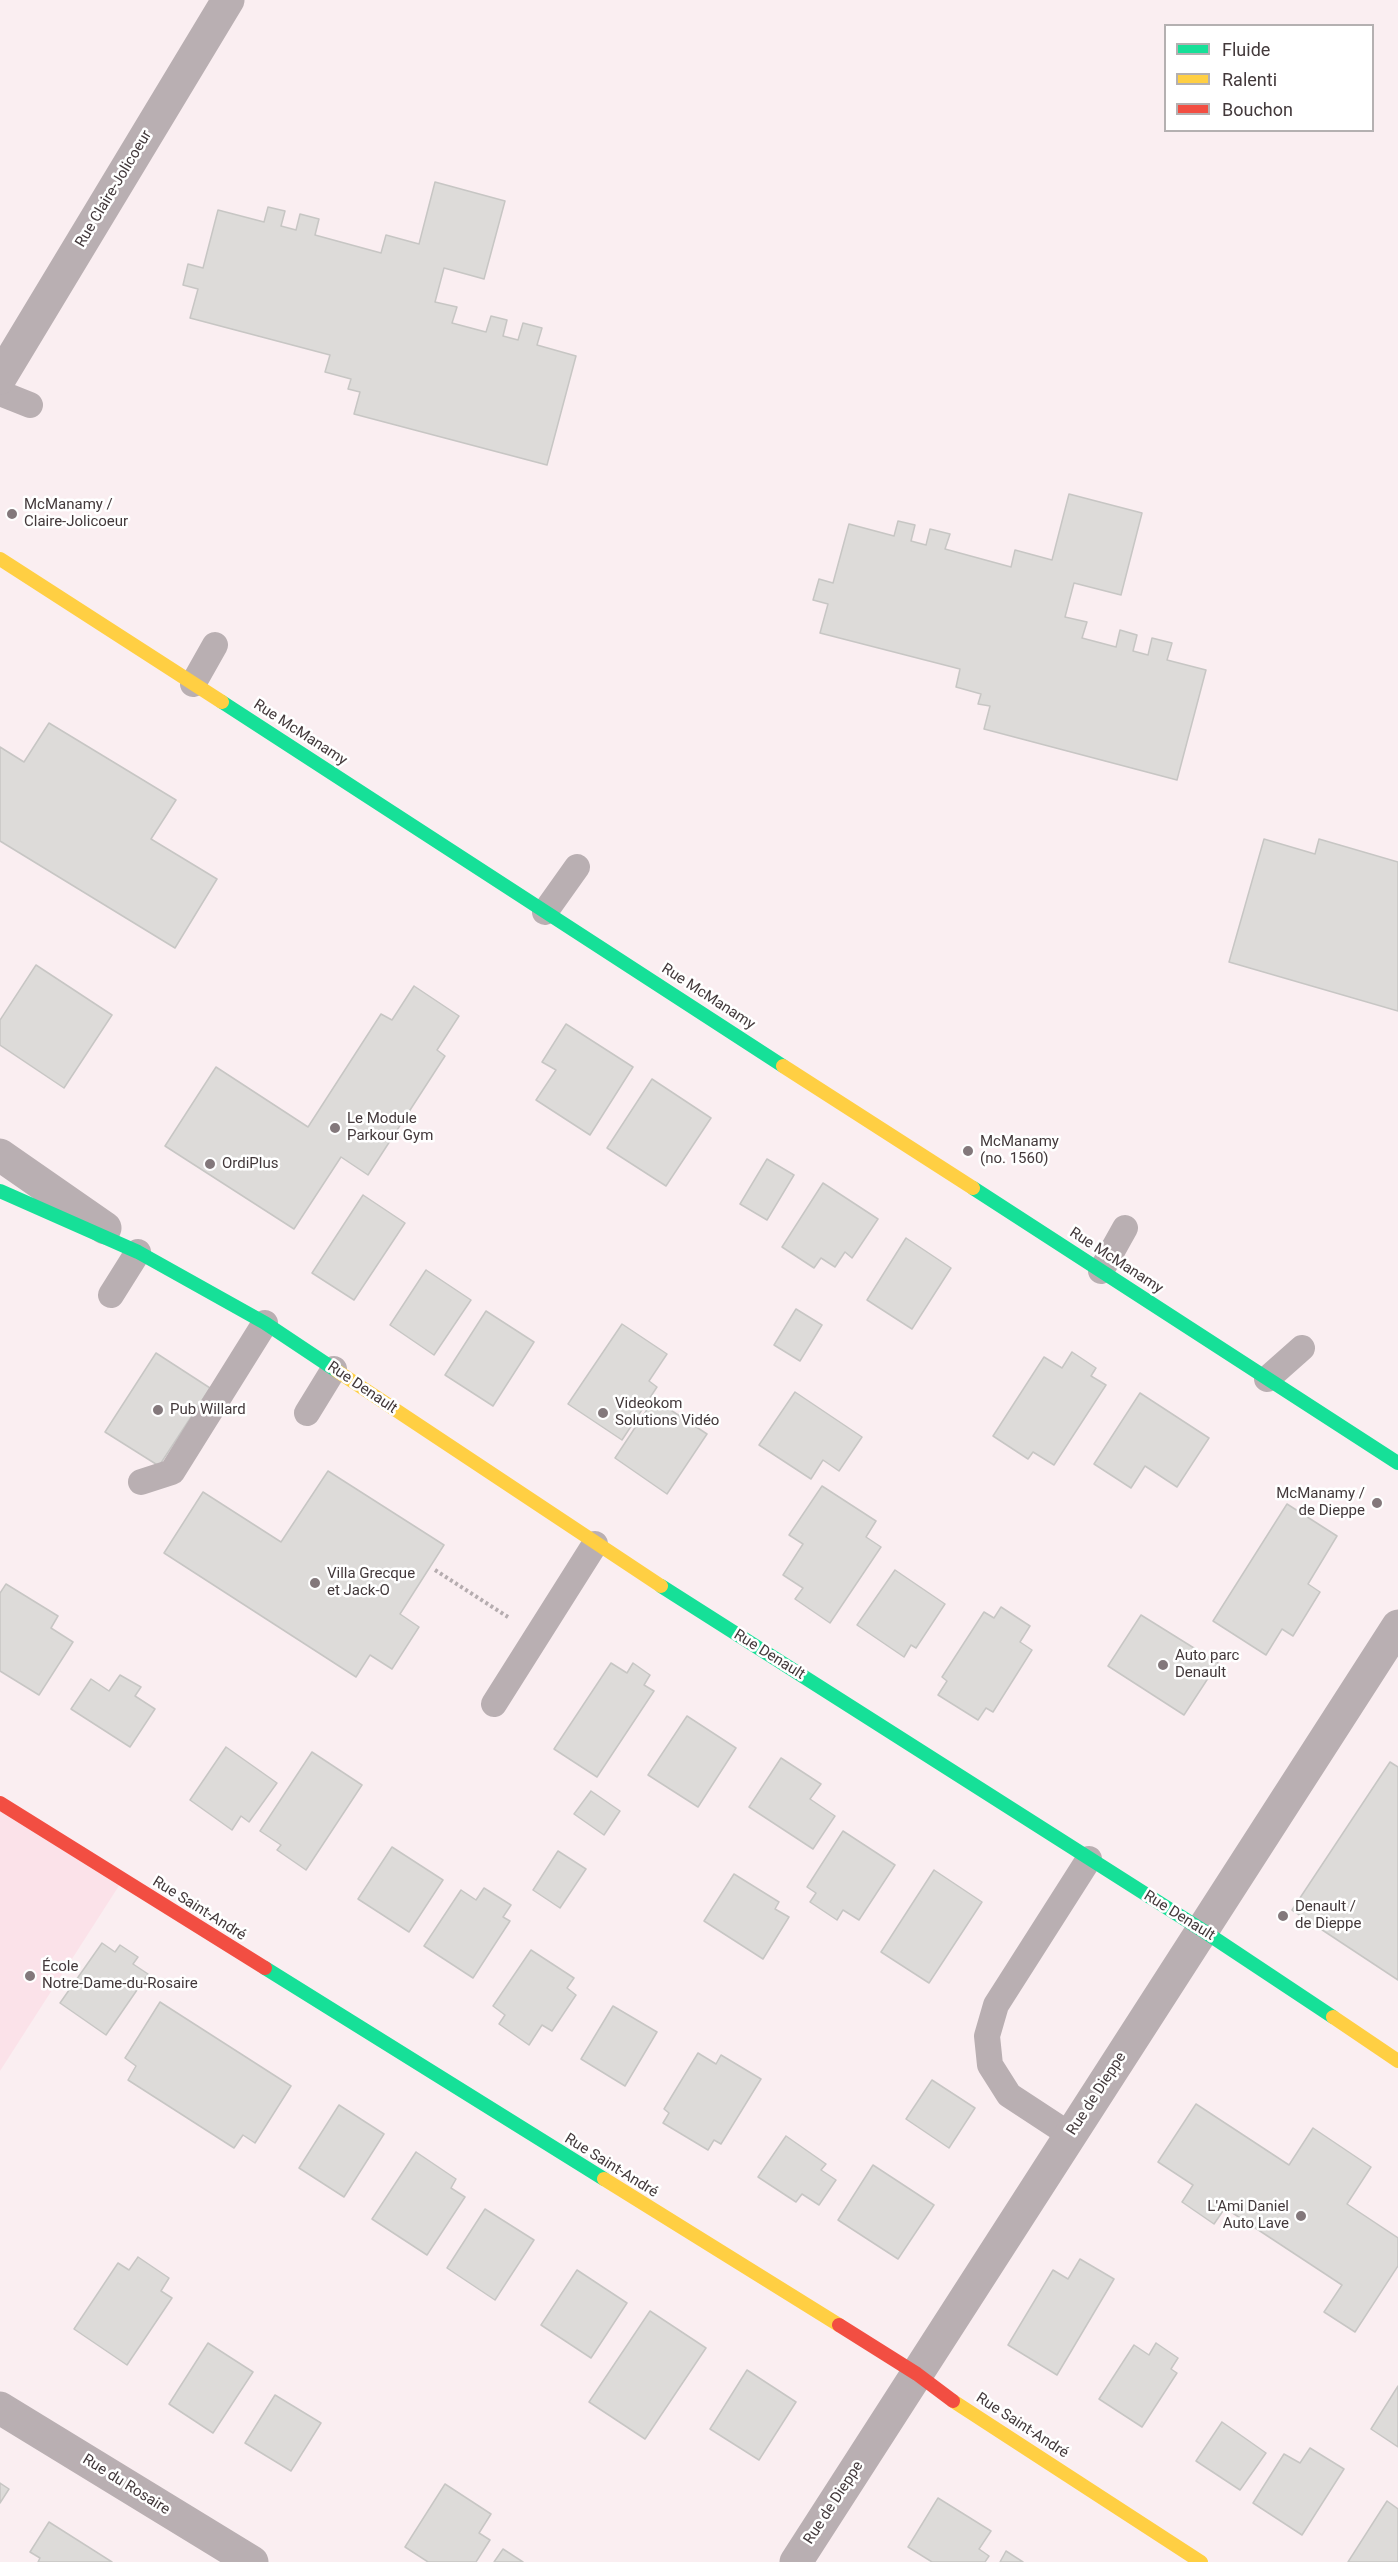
<!DOCTYPE html>
<html>
<head>
<meta charset="utf-8">
<style>
  body { margin:0 }
  #map { position:relative; width:1398px; height:2562px; overflow:hidden; background:#faeef1; font-family:Roboto,sans-serif }
  canvas { display:block }
  .legend { position:absolute; left:1164px; top:24px; width:210px; height:108px; box-sizing:border-box; background:#fff; border:2px solid #b4b0b1; margin:0; padding:8px 10px; list-style:none; font-size:18px; color:#43393b }
  .legend li { display:flex; align-items:center; gap:12px; height:30px }
  .legend b { width:30px; border:2px solid #b4b0b1 }
</style>
</head>
<body>
<div id="map">
<canvas width="1398" height="2562"></canvas>
<ul class="legend">
<li><b style="height:8px;background:#16e098"></b>Fluide</li>
<li><b style="height:8px;background:#ffcf43"></b>Ralenti</li>
<li><b style="height:8px;background:#f24e42"></b>Bouchon</li>
</ul>
</div>
<script>
const g = document.querySelector('canvas').getContext('2d');
g.lineJoin = 'round';
function fill(path, color) {
  g.fillStyle = color;
  g.fill(path, 'evenodd');
}
function shape(rows) {
  const path = new Path2D();
  for (const r of rows) {
    path.moveTo(r[0], r[1]);
    for (let i = 2; i < r.length; i += 2) path.lineTo(r[i], r[i + 1]);
  }
  return path;
}
function strokePath(path, color, width, dash) {
  g.strokeStyle = color;
  g.lineWidth = width;
  g.lineCap = dash ? 'butt' : 'round';
  g.setLineDash(dash || []);
  g.stroke(path);
}
function write(font, color, halo, rows, align = 'center') {
  g.font = font + ' Roboto,sans-serif';
  g.lineWidth = 5;
  g.setLineDash([]);
  g.textBaseline = 'middle';
  g.strokeStyle = halo;
  g.fillStyle = color;
  for (const [text, x, y, turn = 0] of rows) {
    g.save();
    g.translate(x, y);
    g.rotate((+turn || 0) * Math.PI / 180);
    g.textAlign = isNaN(turn) ? turn : align;
    if (halo) g.strokeText(text, 0, 0);
    g.fillText(text, 0, 0);
    g.restore();
  }
}
fill(shape([
  [0,1803,122,1881,0,2071]
]), '#fbe2e9');
const building = shape([
  [435,182,505,201,484,279,444,268,435,302,457,307,452,323,486,332,491,316,507,320,503,336,518,340,523,323,542,328,537,345,576,356,547,465,354,414,360,392,348,389,351,379,325,372,330,355,190,318,198,289,183,285,188,264,203,268,218,210,264,222,268,207,285,211,281,226,296,230,300,214,319,219,315,235,381,253,386,235,419,244,435,182],
  [1069,494,1142,513,1121,595,1074,583,1065,617,1087,622,1082,638,1116,647,1120,630,1137,635,1133,651,1148,655,1152,638,1172,643,1167,660,1206,670,1177,780,984,729,990,706,978,704,981,694,956,687,960,669,820,633,828,604,813,600,819,579,833,583,849,524,894,536,898,521,915,525,911,541,926,545,930,529,950,534,945,549,1011,567,1015,550,1052,560,1069,494],
  [49,723,176,800,151,839,217,879,175,948,0,841,0,747,24,762,49,723],
  [1264,839,1315,854,1319,839,1398,862,1398,1011,1229,962,1264,839],
  [36,965,112,1015,64,1088,0,1045,0,1020,36,965],
  [414,986,459,1016,437,1050,445,1056,368,1175,341,1157,294,1229,165,1146,216,1067,308,1127,381,1014,392,1020,414,986],
  [566,1024,633,1067,590,1135,536,1100,556,1070,542,1062,566,1024],
  [652,1079,711,1118,666,1186,607,1148,652,1079],
  [767,1159,794,1175,767,1220,740,1204,767,1159],
  [823,1183,878,1219,852,1258,845,1252,835,1267,821,1258,814,1268,782,1247,823,1183],
  [363,1195,405,1223,354,1300,312,1273,363,1195],
  [906,1238,951,1268,912,1329,867,1300,906,1238],
  [426,1270,471,1300,434,1355,390,1325,426,1270],
  [796,1309,822,1325,800,1361,774,1345,796,1309],
  [486,1311,534,1342,493,1406,445,1375,486,1311],
  [622,1324,667,1354,649,1381,657,1387,622,1440,568,1404,622,1324],
  [1072,1352,1096,1368,1091,1376,1106,1385,1054,1465,1033,1452,1028,1459,993,1436,1044,1357,1062,1368,1072,1352],
  [156,1353,210,1388,159,1466,105,1432,156,1353],
  [795,1392,862,1437,839,1471,823,1460,811,1479,759,1445,795,1392],
  [1140,1393,1209,1438,1177,1487,1145,1466,1131,1488,1094,1464,1140,1393],
  [654,1399,707,1434,667,1494,615,1458,654,1399],
  [328,1471,444,1545,400,1614,419,1627,392,1669,370,1655,356,1677,164,1553,203,1492,281,1542,328,1471],
  [822,1486,876,1521,866,1537,881,1547,830,1623,795,1599,803,1588,783,1575,803,1544,789,1535,822,1486],
  [1287,1504,1337,1536,1308,1584,1320,1592,1293,1636,1282,1629,1266,1655,1213,1621,1287,1504],
  [895,1570,945,1604,916,1648,911,1645,904,1657,857,1625,895,1570],
  [6,1584,58,1616,51,1628,73,1642,39,1695,0,1671,0,1593,6,1584],
  [1001,1607,1030,1626,1020,1642,1032,1650,993,1712,986,1708,978,1720,938,1695,947,1681,942,1677,984,1612,994,1618,1001,1607],
  [1141,1615,1218,1663,1184,1715,1108,1666,1141,1615],
  [611,1663,627,1673,633,1663,650,1675,644,1685,654,1691,597,1777,554,1749,611,1663],
  [120,1675,141,1687,135,1696,155,1709,130,1747,71,1709,91,1679,109,1691,120,1675],
  [687,1716,736,1748,698,1807,648,1775,687,1716],
  [226,1747,277,1783,249,1822,241,1816,232,1830,190,1800,226,1747],
  [312,1752,362,1785,306,1870,277,1850,281,1845,260,1831,312,1752],
  [781,1758,821,1784,810,1799,835,1816,813,1849,749,1807,781,1758],
  [1390,1762,1398,1767,1398,1980,1292,1910,1390,1762],
  [591,1791,620,1811,604,1835,574,1814,591,1791],
  [843,1831,895,1865,859,1920,843,1910,837,1920,810,1902,816,1893,807,1887,843,1831],
  [392,1847,443,1880,409,1932,358,1899,392,1847],
  [558,1851,586,1869,560,1908,533,1890,558,1851],
  [934,1870,982,1902,929,1983,881,1952,934,1870],
  [734,1874,779,1902,775,1909,789,1917,763,1959,704,1921,734,1874],
  [484,1888,511,1905,503,1917,510,1921,473,1978,424,1946,461,1890,476,1900,484,1888],
  [102,1943,115,1952,120,1945,138,1957,133,1964,148,1974,106,2035,60,2003,102,1943],
  [531,1950,574,1978,567,1988,576,1995,552,2031,542,2025,529,2045,499,2024,505,2015,493,2006,531,1950],
  [160,2002,291,2086,255,2143,243,2135,234,2148,128,2080,136,2066,125,2058,160,2002],
  [613,2006,657,2032,625,2086,581,2059,613,2006],
  [698,2053,716,2064,721,2055,761,2079,721,2144,714,2140,708,2150,663,2123,669,2113,664,2109,698,2053],
  [932,2080,975,2108,949,2148,906,2119,932,2080],
  [1196,2104,1289,2165,1313,2128,1371,2167,1347,2204,1398,2238,1398,2266,1355,2332,1324,2312,1342,2285,1225,2208,1214,2224,1182,2202,1193,2185,1158,2162,1196,2104],
  [339,2105,384,2134,344,2197,299,2168,339,2105],
  [786,2136,826,2164,821,2170,836,2180,819,2205,802,2194,796,2202,758,2177,786,2136],
  [416,2152,456,2179,451,2188,465,2197,427,2255,372,2219,416,2152],
  [873,2165,934,2205,898,2259,838,2220,873,2165],
  [485,2209,534,2240,495,2300,447,2268,485,2209],
  [138,2257,169,2278,161,2291,172,2298,127,2365,74,2329,118,2263,129,2270,138,2257],
  [1080,2259,1114,2279,1057,2375,1008,2345,1053,2270,1068,2279,1080,2259],
  [577,2270,627,2303,591,2358,541,2325,577,2270],
  [650,2311,706,2348,645,2439,589,2402,650,2311],
  [208,2343,253,2372,213,2433,169,2404,208,2343],
  [1156,2343,1178,2358,1171,2369,1177,2373,1142,2427,1099,2399,1134,2345,1149,2355,1156,2343],
  [747,2370,796,2402,759,2460,710,2429,747,2370],
  [1398,2386,1398,2447,1371,2429,1398,2386],
  [275,2395,321,2423,291,2471,245,2443,275,2395],
  [1222,2422,1266,2453,1240,2490,1196,2461,1222,2422],
  [1310,2448,1344,2469,1302,2535,1253,2503,1284,2454,1300,2463,1310,2448],
  [0,2483,9,2489,0,2503,0,2483],
  [445,2484,491,2514,479,2533,490,2540,476,2562,428,2562,405,2547,445,2484],
  [938,2498,991,2531,979,2549,989,2556,985,2562,932,2562,908,2547,938,2498],
  [1387,2501,1398,2509,1398,2562,1348,2562,1387,2501],
  [49,2522,112,2562,38,2562,40,2558,30,2552,49,2522],
  [503,2549,523,2562,494,2562,503,2549],
  [1006,2551,1023,2562,1000,2562,1006,2551]
]);
fill(building, '#dddbd9');
strokePath(building, '#c7c6c4', 1.5);
strokePath(shape([
  [435,1570,508,1617]
]), '#b5acaf', 4, [3, 3]);
strokePath(shape([
  [0,393,30,405],
  [193,684,215,645],
  [545,912,577,867],
  [1101,1271,1125,1228],
  [111,1295,138,1252],
  [1267,1379,1302,1348],
  [307,1413,334,1369],
  [141,1482,172,1472,265,1323],
  [494,1704,595,1544],
  [1070,2135,1009,2095,990,2065,987,2036,996,2005,1089,1859]
]), '#b9afb2', 26);
strokePath(shape([
  [0,378,228,0],
  [0,1155,105,1228],
  [0,2408,252,2562],
  [796,2562,1398,1626]
]), '#b9afb2', 33);
strokePath(shape([
  [222,702,783,1066],
  [973,1188,1398,1463],
  [0,1191,138,1252,265,1323,337,1371],
  [661,1586,1202,1930,1333,2017],
  [265,1968,604,2179]
]), '#16e098', 14);
strokePath(shape([
  [0,559,222,702],
  [783,1066,973,1188],
  [337,1371,661,1586],
  [1333,2017,1398,2061],
  [604,2179,839,2325],
  [953,2401,1201,2562]
]), '#ffcf43', 14);
strokePath(shape([
  [0,1803,265,1968],
  [839,2325,917,2374,953,2401]
]), '#f24e42', 14);
for (const [x, y, r, color] of [
  [12,514,6,"#83787b"],
  [335,1128,6,"#83787b"],
  [968,1151,6,"#83787b"],
  [210,1164,6,"#83787b"],
  [158,1410,6,"#83787b"],
  [603,1413,6,"#83787b"],
  [1377,1503,6,"#83787b"],
  [315,1583,6,"#83787b"],
  [1163,1665,6,"#83787b"],
  [1283,1916,6,"#83787b"],
  [30,1976,6,"#83787b"],
  [1301,2216,6,"#83787b"]
]) {
  const dot = new Path2D();
  dot.arc(x, y, r, 0, 2 * Math.PI);
  g.fillStyle = color;
  g.fill(dot);
  strokePath(dot, '#fff', 2);
}
write('15px', '#43393b', '#fff', [
  ["Rue Claire-Jolicoeur",114,189,-59],
  ["Rue McManamy",300,733,33],
  ["Rue McManamy",708,997,33],
  ["Rue McManamy",1116,1261,33],
  ["Rue Denault",362,1388,34],
  ["Rue Denault",769,1655,32],
  ["Rue Saint-André",199,1909,32],
  ["Rue Denault",1179,1916,32],
  ["Rue de Dieppe",1097,2094,-57],
  ["Rue Saint-André",611,2166,32],
  ["Rue Saint-André",1022,2426,33],
  ["Rue du Rosaire",126,2485,32],
  ["Rue de Dieppe",834,2503,-57]
]);
write('15px', '#43393b', '#fff', [
  ["McManamy /",24,505],
  ["Claire-Jolicoeur",24,522],
  ["Le Module",347,1119],
  ["Parkour Gym",347,1136],
  ["McManamy",980,1142],
  ["(no. 1560)",980,1159],
  ["OrdiPlus",222,1164],
  ["Videokom",615,1404],
  ["Solutions Vidéo",615,1421],
  ["Pub Willard",170,1410],
  ["McManamy /",1365,1494,"right"],
  ["de Dieppe",1365,1511,"right"],
  ["Villa Grecque",327,1574],
  ["et Jack-O",327,1591],
  ["Auto parc",1175,1656],
  ["Denault",1175,1673],
  ["Denault /",1295,1907],
  ["de Dieppe",1295,1924],
  ["École",42,1967],
  ["Notre-Dame-du-Rosaire",42,1984],
  ["L'Ami Daniel",1289,2207,"right"],
  ["Auto Lave",1289,2224,"right"]
], 'left');
</script>
</body>
</html>
